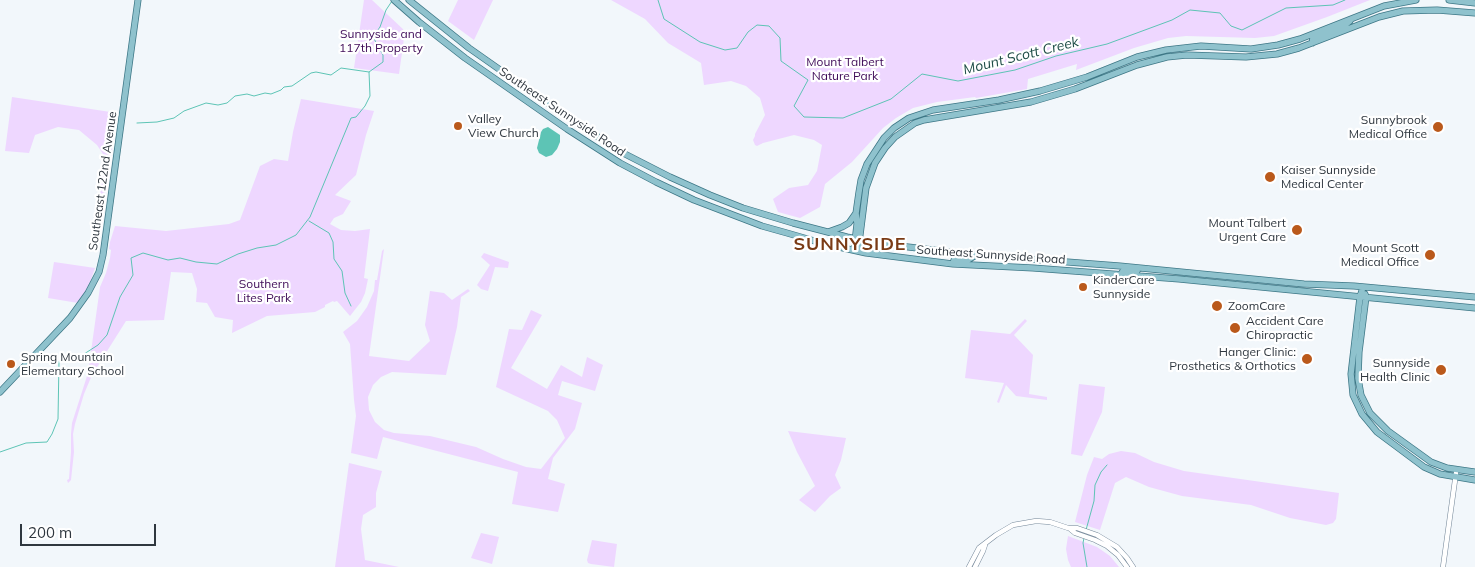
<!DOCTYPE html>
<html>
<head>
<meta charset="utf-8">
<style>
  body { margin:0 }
  #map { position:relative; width:1475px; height:567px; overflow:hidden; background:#f2f7fb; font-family:Mulish,sans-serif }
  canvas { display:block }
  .scale { position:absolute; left:20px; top:524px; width:136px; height:22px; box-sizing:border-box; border:2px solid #2f373f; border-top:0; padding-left:6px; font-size:15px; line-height:18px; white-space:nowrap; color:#2f373f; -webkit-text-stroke:4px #fff; paint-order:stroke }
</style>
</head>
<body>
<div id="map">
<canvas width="1475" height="567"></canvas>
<div class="scale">200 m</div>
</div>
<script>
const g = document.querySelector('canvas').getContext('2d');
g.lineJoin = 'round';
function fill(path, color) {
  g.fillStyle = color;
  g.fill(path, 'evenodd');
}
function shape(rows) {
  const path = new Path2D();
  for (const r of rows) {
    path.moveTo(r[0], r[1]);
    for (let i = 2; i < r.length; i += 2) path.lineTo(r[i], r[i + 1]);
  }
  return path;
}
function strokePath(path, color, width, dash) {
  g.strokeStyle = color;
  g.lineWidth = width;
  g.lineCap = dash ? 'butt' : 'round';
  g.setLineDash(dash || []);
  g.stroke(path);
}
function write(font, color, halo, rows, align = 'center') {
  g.font = font + ' Mulish,sans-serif';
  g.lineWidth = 4.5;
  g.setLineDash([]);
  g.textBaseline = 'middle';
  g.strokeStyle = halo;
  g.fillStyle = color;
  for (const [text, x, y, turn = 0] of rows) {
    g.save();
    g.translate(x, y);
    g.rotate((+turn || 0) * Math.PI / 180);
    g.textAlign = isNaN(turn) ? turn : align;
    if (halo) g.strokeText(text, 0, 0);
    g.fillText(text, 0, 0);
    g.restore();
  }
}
fill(shape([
  [364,0,372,0,405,31,399,74,354,68],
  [458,0,493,0,474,40,448,21],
  [611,0,1370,0,1327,17,1274,36,1255,38,1186,36,1168,38,1134,48,1076,70,1077,64,1028,79,1027,89,976,98,975,97,937,102,913,108,896,118,883,128,852,162,825,184,820,207,800,218,778,212,773,199,789,188,808,185,817,171,822,145,814,140,794,135,763,143,757,146,755,145,753,140,755,136,755,134,765,115,760,98,746,86,731,81,704,85,701,63,668,43,645,19],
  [12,97,117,113,105,199,104,201,99,202,105,157,97,145,79,130,58,127,35,135,29,153,5,151],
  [301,99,374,111,366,135,356,175,335,195,351,201,343,214,334,218,330,224,341,230,355,231,370,229,364,278,368,279,365,293,361,302,350,316,337,301,334,302,333,301,325,305,325,307,315,312,267,316,232,333,233,320,215,317,207,303,196,302,197,289,192,273,171,272,164,320,126,321,92,375,84,394,75,424,73,434,74,452,71,480,68,483,67,480,69,479,71,452,71,434,72,423,88,373,100,287,106,273,110,258,111,250,109,249,110,242,115,226,166,231,229,224,240,220,260,166,274,159,288,161,293,132],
  [384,249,369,356,409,361,430,341,425,325,430,291,444,293,452,300,468,289,470,291,461,297,457,327,446,375,392,372,381,377,373,385,368,397,369,410,375,422,384,430,394,433,430,436,476,447,503,459,526,467,541,469,565,438,557,420,548,411,496,387,509,329,522,330,531,310,542,315,511,368,547,389,561,365,582,377,587,357,603,365,595,391,562,381,558,395,582,403,575,429,553,458,548,479,565,484,558,512,512,504,518,472,383,437,377,459,351,453,356,416,354,400,350,344,343,332,357,321,367,307,374,291,375,280,377,280,382,251],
  [484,253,509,262,508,268,495,267,488,291,481,289,477,285,490,265,481,257],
  [54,262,95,268,88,288,78,303,48,298],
  [1025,319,1027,321,1014,335,1033,355,1029,394,1047,397,1047,400,1016,396,1006,385,999,403,997,402,1004,383,965,378,971,330,1010,334],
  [1079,384,1105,387,1102,412,1082,456,1071,454],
  [788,431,846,438,841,460,835,475,841,488,830,496,815,512,799,500,815,486,797,452],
  [1121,451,1135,453,1154,462,1184,471,1339,493,1336,519,1333,523,1326,525,1290,518,1251,505,1182,496,1149,487,1126,477,1115,483,1100,530,1075,522,1087,475,1094,457,1102,459,1109,454],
  [349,463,382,471,376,493,376,507,363,515,361,529,365,560,399,567,335,567],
  [481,533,499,537,492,564,471,558],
  [1068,536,1097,547,1110,556,1119,567,1071,567,1068,560,1066,549],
  [592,540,617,544,614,567,591,564,588,563,587,560]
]), '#eed7ff');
fill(shape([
  [548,127,560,135,560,142,557,149,552,155,546,157,539,153,537,148,541,132,543,129]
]), '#5dc4b5');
strokePath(shape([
  [658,0,664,19,700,42,725,50,737,48,748,32,757,25,769,26,780,38,781,61,808,80,794,106,804,117,843,118,891,99,922,74,958,81,1015,70,1056,56,1107,44,1172,20,1190,10,1220,13,1231,26,1242,30,1286,8,1333,5,1345,0],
  [137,123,157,122,174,118,184,111,206,103,218,105,227,103,235,96,247,94,254,96,265,93,271,94,281,90,284,87,292,86,311,73,316,72,331,75,341,68,369,72],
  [309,221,329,233,333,242,334,259,342,271,345,293,351,306],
  [0,452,26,443,47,442,52,434,58,419,59,361,65,357,73,358,84,354,98,345,107,335,120,297,133,275,131,258,143,253,168,260,180,258,196,262,217,264,238,254,257,248,276,245,296,235,310,217,351,118,356,117,365,106,370,96,369,72,383,62,383,55,373,37,380,27,386,10,392,1],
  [1086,530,1094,501,1095,485,1101,472,1107,465],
  [1084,538,1083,543,1087,567]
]), '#5dc4b5', 1);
const minor = shape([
  [1069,528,1075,533,1095,540,1107,546,1118,555,1127,567],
  [969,567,979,548,996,535,1013,525,1036,521,1050,522,1068,528,1077,528,1097,535,1117,547,1127,558,1133,567],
  [975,567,983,551,985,545],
  [1443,567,1456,473]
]);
const major = shape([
  [394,0,419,22,465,58,567,129,620,163,656,182,694,200,762,226,787,233,825,244,866,253,953,264,1033,268,1179,279,1475,308],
  [409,0,469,48,570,119,623,153,670,177,710,195,743,208,793,223,847,237,883,244,976,255,1120,266,1304,284,1354,286,1475,297],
  [1449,0,1475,3],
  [1312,43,1313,38,1344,26,1350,21],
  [828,232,842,227,849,223,856,213],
  [854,250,857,224,856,213,859,192,861,180,867,164,884,138,894,128,909,118,933,110,999,100,1040,91,1087,77,1137,57,1166,50,1201,46,1251,49,1278,45,1300,39,1384,6,1416,0],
  [858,251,866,188,875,163,885,148,895,137,915,123,924,120,1031,102,1075,89,1137,65,1167,57,1187,55,1246,57,1277,54,1299,48,1379,17,1403,11,1437,10,1475,13],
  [953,264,954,260,956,259,968,260,976,255],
  [1121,274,1123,271,1135,272,1137,271],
  [1363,287,1360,297,1351,374,1353,395,1362,414,1377,432,1424,467,1440,474,1475,480],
  [1365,294,1366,297,1359,352,1358,378,1361,395,1370,413,1388,431,1431,462,1447,468,1475,472],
  [0,392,70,318,88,293,99,272,103,255,138,0]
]);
strokePath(minor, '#738698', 5.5);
strokePath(major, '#3d7786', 7);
strokePath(minor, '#fff', 4.5);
strokePath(major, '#8fc2cd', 5.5);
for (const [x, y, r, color] of [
  [458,126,5,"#ba591b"],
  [1438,127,6,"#ba591b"],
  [1270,177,6,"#ba591b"],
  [1297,230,6,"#ba591b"],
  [1430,255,6,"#ba591b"],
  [1083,287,5,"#ba591b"],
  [1217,306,6,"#ba591b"],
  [1235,328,6,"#ba591b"],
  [1307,359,6,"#ba591b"],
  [11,364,5,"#ba591b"],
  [1441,370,6,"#ba591b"]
]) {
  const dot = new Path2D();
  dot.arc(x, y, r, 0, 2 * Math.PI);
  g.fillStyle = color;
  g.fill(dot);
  strokePath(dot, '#fff', 2);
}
write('12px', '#3e0a57', '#fff', [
  ["Sunnyside and",381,34],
  ["117th Property",381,48],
  ["Mount Talbert",845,62],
  ["Nature Park",845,76],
  ["Southern",264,284],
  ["Lites Park",264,298]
]);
write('12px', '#2f373f', '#fff', [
  ["Southeast Sunnyside Road",562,112,34],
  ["Southeast 122nd Avenue",103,181,-82],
  ["Southeast Sunnyside Road",991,255,4]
]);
write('12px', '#2f373f', '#fff', [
  ["Valley",468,119],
  ["View Church",468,133],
  ["Sunnybrook",1427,120,"right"],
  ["Medical Office",1427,134,"right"],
  ["Kaiser Sunnyside",1281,170],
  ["Medical Center",1281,184],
  ["Mount Talbert",1286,223,"right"],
  ["Urgent Care",1286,237,"right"],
  ["Mount Scott",1419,248,"right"],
  ["Medical Office",1419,262,"right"],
  ["KinderCare",1093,280],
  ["Sunnyside",1093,294],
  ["ZoomCare",1228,306],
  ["Accident Care",1246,321],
  ["Chiropractic",1246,335],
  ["Hanger Clinic:",1296,352,"right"],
  ["Prosthetics & Orthotics",1296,366,"right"],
  ["Spring Mountain",21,357],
  ["Elementary School",21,371],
  ["Sunnyside",1430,363,"right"],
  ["Health Clinic",1430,377,"right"]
], 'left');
write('italic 14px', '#1f4d47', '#fff', [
  ["Mount Scott Creek",1021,56,-14]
]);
g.letterSpacing = '1px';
write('bold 18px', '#7a3b16', '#fff', [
  ["SUNNYSIDE",850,245]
]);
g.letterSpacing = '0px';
</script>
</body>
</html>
